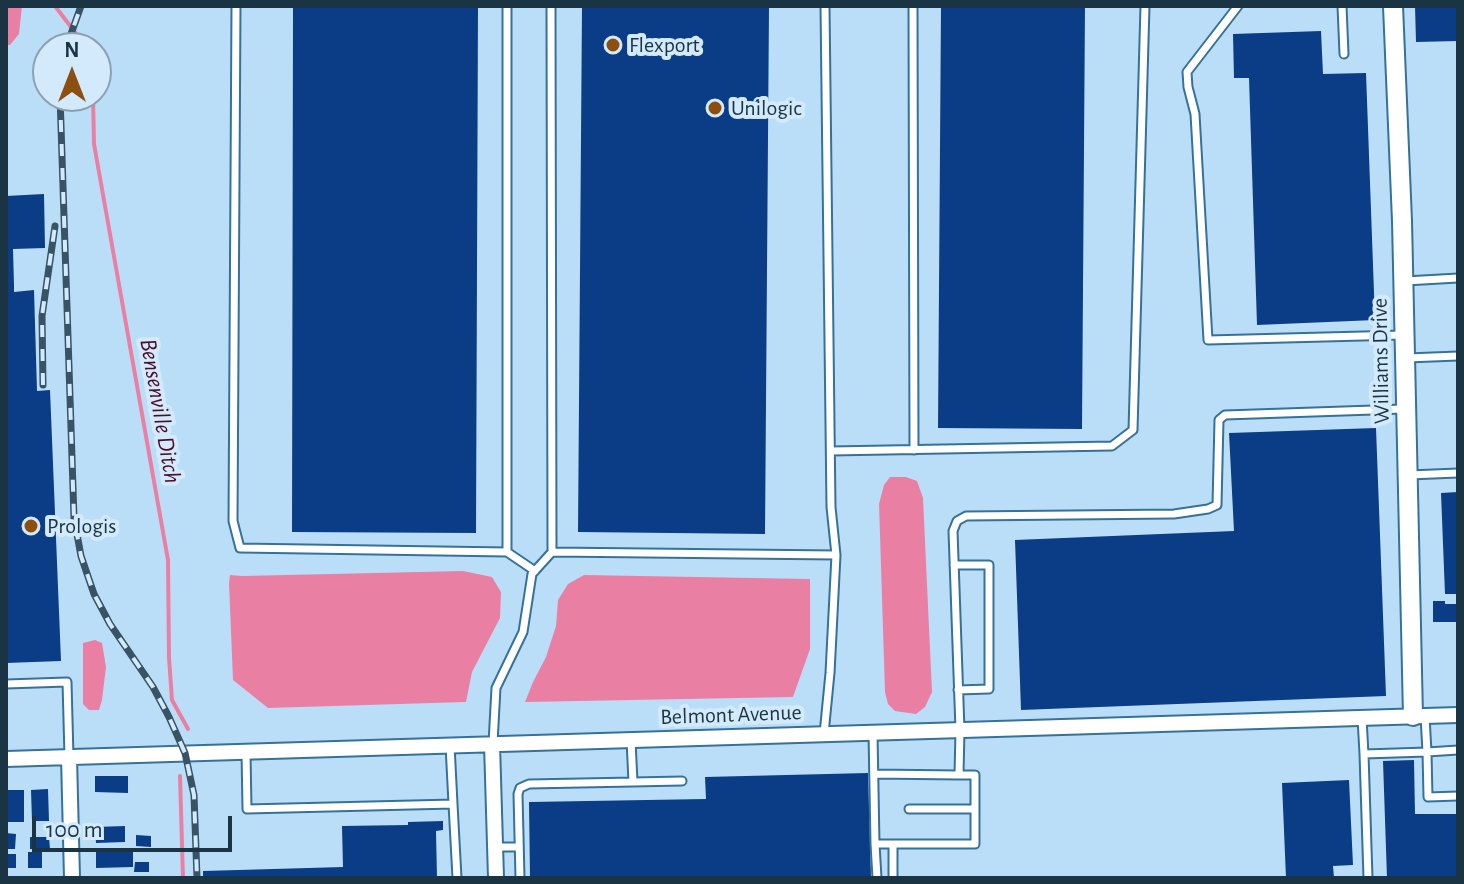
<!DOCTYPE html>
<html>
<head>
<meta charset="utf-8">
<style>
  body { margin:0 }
  #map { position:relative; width:1464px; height:884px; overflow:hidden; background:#bbdef8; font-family:"Alegreya Sans",sans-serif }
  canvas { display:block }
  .frame { position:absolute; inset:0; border:8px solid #1b3444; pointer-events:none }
  .north { position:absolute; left:32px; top:32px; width:80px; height:80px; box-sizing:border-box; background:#d2eafb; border:2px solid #89a1b2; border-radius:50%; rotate:0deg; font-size:22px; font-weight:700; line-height:32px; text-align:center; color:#1b3444 }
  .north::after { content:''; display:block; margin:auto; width:28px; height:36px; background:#8c4f10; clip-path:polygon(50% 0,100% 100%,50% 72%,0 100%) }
  .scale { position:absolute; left:32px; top:816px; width:200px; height:36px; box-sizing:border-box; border:4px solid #1b3444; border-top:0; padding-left:10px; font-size:24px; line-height:28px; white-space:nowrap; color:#1b3444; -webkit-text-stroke:6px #d2eafb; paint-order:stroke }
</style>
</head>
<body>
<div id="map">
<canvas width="1464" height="884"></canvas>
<div class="frame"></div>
<div class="north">N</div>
<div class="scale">100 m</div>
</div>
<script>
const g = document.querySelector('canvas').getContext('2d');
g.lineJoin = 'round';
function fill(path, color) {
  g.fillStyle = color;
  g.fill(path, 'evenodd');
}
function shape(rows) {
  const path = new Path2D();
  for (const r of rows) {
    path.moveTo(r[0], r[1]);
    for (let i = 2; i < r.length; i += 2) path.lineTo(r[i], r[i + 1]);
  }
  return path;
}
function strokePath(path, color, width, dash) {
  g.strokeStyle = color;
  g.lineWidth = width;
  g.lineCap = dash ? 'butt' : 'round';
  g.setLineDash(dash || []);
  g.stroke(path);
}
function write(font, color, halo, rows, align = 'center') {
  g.font = font + ' "Alegreya Sans",sans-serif';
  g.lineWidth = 8;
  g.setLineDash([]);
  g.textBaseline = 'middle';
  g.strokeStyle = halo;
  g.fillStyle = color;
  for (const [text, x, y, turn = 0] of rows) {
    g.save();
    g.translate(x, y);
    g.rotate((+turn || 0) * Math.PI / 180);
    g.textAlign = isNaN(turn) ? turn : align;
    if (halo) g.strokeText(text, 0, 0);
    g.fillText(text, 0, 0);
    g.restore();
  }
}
fill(shape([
  [6,6,22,6,19,34,10,45,6,45],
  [890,477,906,477,917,481,923,498,932,692,925,707,916,714,895,711,888,704,885,692,879,504,884,485],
  [463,571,492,577,501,592,500,618,472,672,466,702,268,708,233,680,229,583,230,575,242,576],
  [584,575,810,579,810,649,793,697,525,702,533,682,546,657,556,626,558,600,568,584],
  [95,640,102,643,106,667,102,700,99,710,89,710,83,704,83,643]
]), '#e980a4');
strokePath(shape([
  [55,6,87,48],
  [93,96,94,144,168,560,169,658,172,700,188,729],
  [180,776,183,878]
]), '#e980a4', 4);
fill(shape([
  [293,6,478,6,476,533,292,532],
  [582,6,769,6,765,534,578,532],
  [941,6,1085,6,1082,429,938,428],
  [1415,6,1458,6,1458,41,1416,42],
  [1321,31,1323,74,1366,73,1375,320,1257,325,1249,78,1234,78,1233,34],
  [44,194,45,248,13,249,14,285,14,292,34,290,37,391,50,390,61,661,6,663,6,196],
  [1376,428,1386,696,1021,710,1015,540,1234,531,1229,433],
  [1458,492,1458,594,1445,594,1441,493],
  [1433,601,1445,601,1445,604,1458,604,1458,622,1433,622],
  [1414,760,1415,814,1458,814,1458,878,1387,878,1383,761],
  [868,773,871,878,530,878,529,802,706,799,705,777],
  [95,776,128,776,128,793,95,792],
  [1349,780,1353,865,1333,866,1334,878,1286,878,1282,783],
  [48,789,49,821,32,821,31,790],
  [6,790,24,790,24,822,6,822],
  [443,821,443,830,436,831,437,878,203,878,203,871,343,867,342,826,408,825,408,822],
  [125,826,125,842,96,843,95,827],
  [6,833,16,834,15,849,6,849],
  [136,835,151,836,151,847,136,846],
  [30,837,49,837,50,849,30,849],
  [133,851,133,867,96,868,96,852],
  [28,852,42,852,42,868,28,868],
  [6,854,16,854,16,868,6,868],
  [135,862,149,862,149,872,134,872]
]), '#0b3c86');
const lane = shape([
  [236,6,233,521,240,548,507,552,535,571],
  [507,6,507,552],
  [551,6,552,552,836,555],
  [913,6,914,450],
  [1238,6,1187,72,1188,87,1195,114,1208,340,1402,335],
  [1342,6,1344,54],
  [1405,281,1458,278],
  [1407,358,1458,356],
  [831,451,1112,446,1133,430,1145,6],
  [1409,475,1458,473],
  [954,565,989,565,989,689,958,690],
  [6,684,67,682,69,757],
  [1425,716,1427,752,1458,750],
  [1362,718,1364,754],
  [873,733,875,844,975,844,975,775,959,775,960,730,953,531,957,521,966,516,1174,514,1208,509,1217,505,1219,420,1225,415,1403,409],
  [824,734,830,673,836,555,831,507,825,6],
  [493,743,496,688,523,632,532,574,552,552],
  [246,752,247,809,453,804,450,745],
  [874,774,959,775],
  [633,782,682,781],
  [453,804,457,878],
  [909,809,975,809],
  [875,844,877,878],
  [893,844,893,878],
  [495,847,519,847],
  [520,878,518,794,520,788,529,784,633,782,631,740],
  [1368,878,1364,754,1427,752,1428,797,1458,796]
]);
const street = shape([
  [492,744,496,878],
  [69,757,72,878],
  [6,759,1458,715]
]);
const secondary = shape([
  [1393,6,1402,221,1413,716]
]);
strokePath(lane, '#367197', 11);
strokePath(street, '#367197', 18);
strokePath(secondary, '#367197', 22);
strokePath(lane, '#fff', 7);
strokePath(street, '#fff', 14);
strokePath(secondary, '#fff', 18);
const rail = shape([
  [66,48,81,6],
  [60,96,74,518,81,556,94,594,110,624,153,687,169,717,185,753,194,795,197,878],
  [43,385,42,316,55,226]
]);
strokePath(rail, '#385365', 7);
strokePath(rail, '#d2eafb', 4, [12]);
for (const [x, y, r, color] of [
  [613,45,8,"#8c4f10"],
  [715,108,8,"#8c4f10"],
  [31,526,8,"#8c4f10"]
]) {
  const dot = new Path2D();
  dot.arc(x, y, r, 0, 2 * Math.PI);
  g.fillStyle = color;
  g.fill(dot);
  strokePath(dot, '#d2eafb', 3);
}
write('22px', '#1b3444', '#d2eafb', [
  ["Flexport",629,45],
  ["Unilogic",731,108],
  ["Prologis",47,526]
], 'left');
write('22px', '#1b3444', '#d2eafb', [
  ["Williams Drive",1381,361,-91],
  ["Belmont Avenue",731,715,-2]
]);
write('italic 24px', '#4c0b28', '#d2eafb', [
  ["Bensenville Ditch",160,411,80]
]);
</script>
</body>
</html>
